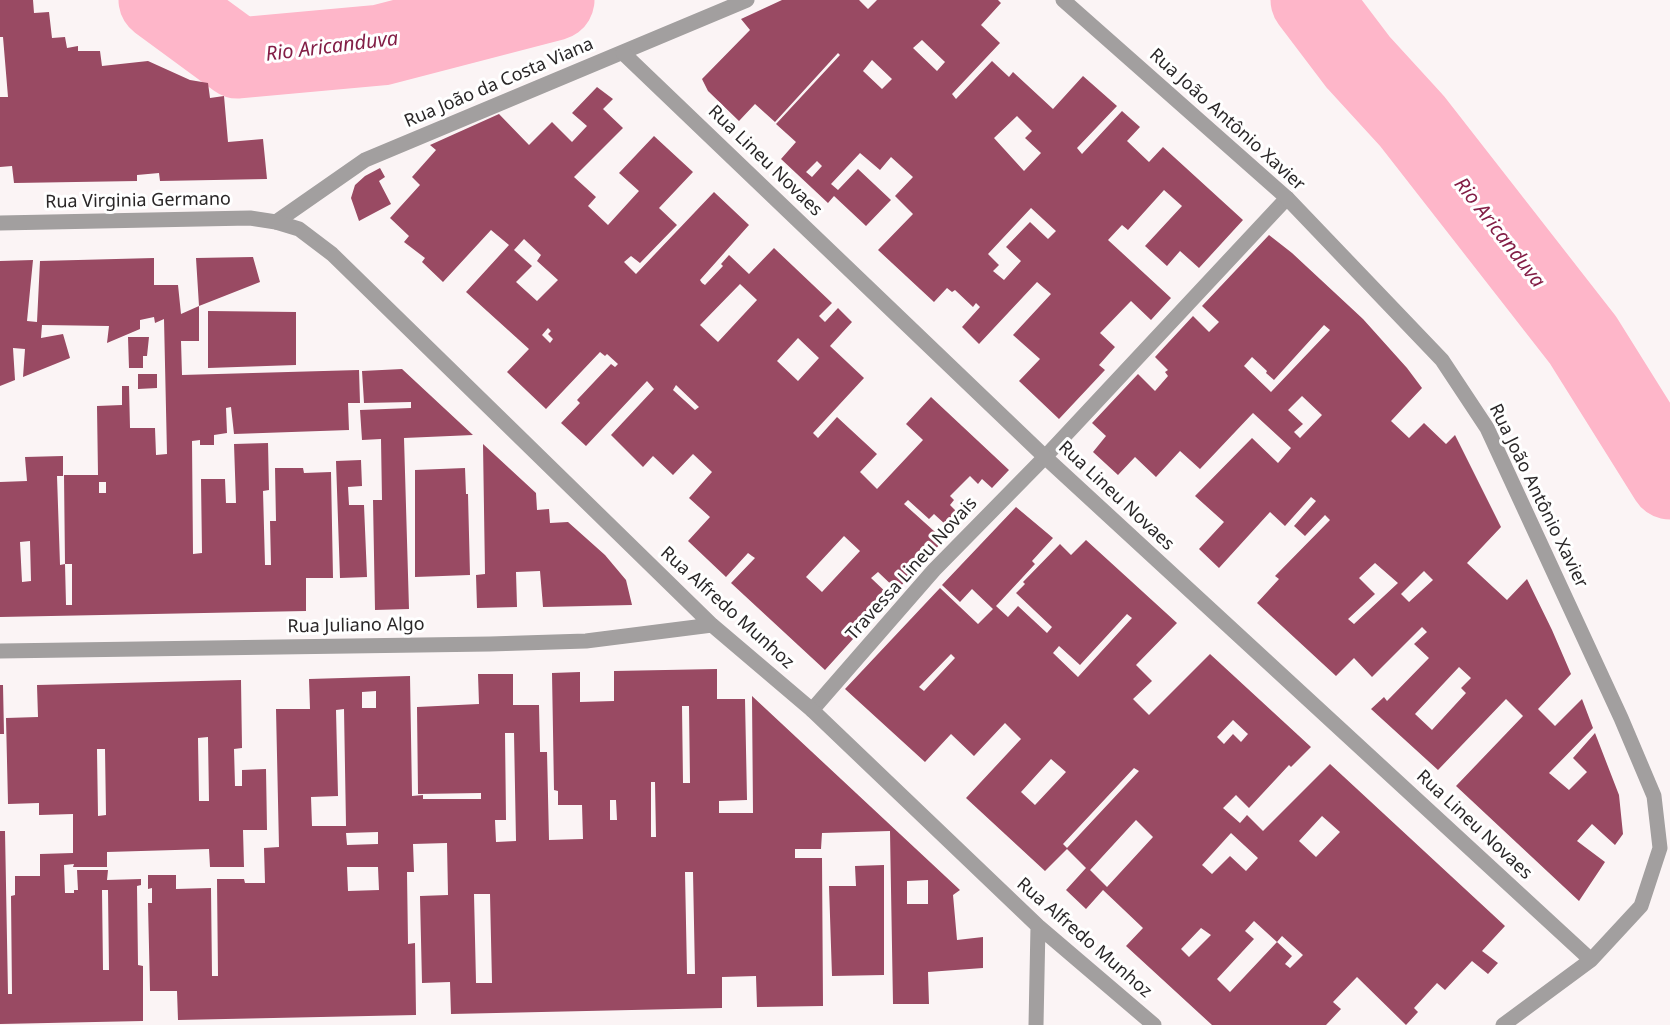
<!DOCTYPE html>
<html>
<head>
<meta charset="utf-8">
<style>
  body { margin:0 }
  canvas { display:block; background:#fbf4f5 }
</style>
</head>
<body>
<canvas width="1670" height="1025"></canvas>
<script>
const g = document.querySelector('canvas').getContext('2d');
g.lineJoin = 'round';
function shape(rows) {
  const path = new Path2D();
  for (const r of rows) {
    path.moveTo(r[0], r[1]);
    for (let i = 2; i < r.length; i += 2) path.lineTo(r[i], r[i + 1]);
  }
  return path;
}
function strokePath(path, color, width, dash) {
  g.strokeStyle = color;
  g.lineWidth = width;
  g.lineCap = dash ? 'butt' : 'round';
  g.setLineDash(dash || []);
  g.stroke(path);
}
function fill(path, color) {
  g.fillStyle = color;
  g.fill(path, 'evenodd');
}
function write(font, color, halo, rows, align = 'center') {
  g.font = font + ' "Noto Sans",sans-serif';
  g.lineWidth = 6;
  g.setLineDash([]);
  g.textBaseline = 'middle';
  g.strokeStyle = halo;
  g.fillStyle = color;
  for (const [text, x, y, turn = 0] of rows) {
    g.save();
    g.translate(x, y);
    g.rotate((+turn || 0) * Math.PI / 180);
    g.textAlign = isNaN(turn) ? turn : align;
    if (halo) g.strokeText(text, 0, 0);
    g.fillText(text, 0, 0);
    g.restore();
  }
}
strokePath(shape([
  [159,0,238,58,381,45,554,0],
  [1311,0,1358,62,1412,121,1583,340,1670,479]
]), '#feb6c9', 81);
fill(shape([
  [0,0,33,0,34,13,49,12,52,38,65,37,67,48,78,46,78,51,100,51,102,66,148,61,190,80,208,83,210,98,224,96,228,142,263,139,267,179,160,181,159,173,137,175,137,181,14,183,12,166,0,167,0,97,8,97,3,37,0,37],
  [782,0,859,0,868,9,877,0,998,0,1001,3,981,25,1000,43,952,94,956,99,992,61,1009,77,1013,72,1053,109,1083,76,1117,106,1077,148,1082,154,1122,111,1140,127,1127,141,1149,162,1163,147,1243,220,1199,268,1180,251,1167,266,1145,246,1182,206,1164,190,1128,230,1122,225,1108,240,1171,298,1151,320,1131,301,1100,333,1115,347,1099,365,1105,370,1059,419,1019,381,1040,359,1013,335,1051,294,1037,282,979,344,962,327,980,307,976,303,973,307,955,290,952,292,947,288,934,302,878,250,913,214,895,196,913,177,891,157,880,170,860,153,831,184,838,190,858,169,891,200,866,226,834,196,828,203,781,159,796,142,776,124,840,55,838,53,775,122,755,104,739,121,708,91,702,79,750,30,741,19],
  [922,40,945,62,937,71,913,48],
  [872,60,892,79,882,89,863,71],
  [1017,116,1032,131,1025,138,1041,153,1024,171,994,138],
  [817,161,822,166,812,177,806,172],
  [1031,208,1056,231,1048,239,1030,222,1006,247,1021,261,1004,280,993,271,999,265,988,254],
  [597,87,613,99,603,109,623,128,574,177,596,197,588,206,608,225,639,191,619,173,654,136,693,172,659,208,677,225,640,263,631,256,624,262,636,274,714,192,749,225,700,280,702,283,705,285,723,266,721,264,729,255,749,274,774,248,832,303,819,316,825,322,838,308,852,322,830,346,864,378,813,433,818,438,837,417,877,454,860,472,877,489,923,440,906,424,931,397,1009,470,992,488,982,479,978,484,970,476,950,496,954,500,950,505,957,512,946,525,934,514,929,519,908,500,904,504,944,540,897,590,878,572,871,578,891,597,825,670,731,583,755,558,752,556,748,553,726,577,688,541,710,517,689,498,712,472,693,454,673,475,653,456,643,467,611,435,654,389,647,381,586,446,561,423,580,403,577,400,611,364,615,367,618,364,607,354,605,356,600,352,546,409,507,372,529,349,466,292,509,245,491,230,443,282,422,262,425,258,404,242,409,236,390,218,420,185,412,177,436,150,430,145,499,114,529,145,552,122,572,142,587,126,572,113],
  [524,239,541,255,537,261,558,280,537,301,516,282,532,266,514,250],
  [740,284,757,300,718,342,700,325],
  [548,328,551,331,548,334,553,339,550,343,542,335],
  [798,338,819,358,798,381,777,361],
  [676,385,699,407,695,410,673,390],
  [844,536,860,551,822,592,806,577],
  [380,168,385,177,379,181,391,204,359,221,351,198,355,185,365,176],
  [1269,235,1292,253,1363,319,1407,368,1422,388,1391,421,1409,438,1424,423,1446,444,1455,435,1501,527,1467,563,1507,600,1527,579,1552,630,1571,674,1538,709,1555,726,1582,699,1593,728,1549,773,1569,790,1587,772,1573,758,1595,733,1619,795,1623,834,1615,845,1592,824,1577,841,1605,862,1579,901,1456,786,1523,716,1506,699,1438,770,1371,709,1384,697,1387,701,1429,658,1414,644,1427,632,1422,627,1372,677,1354,658,1336,676,1257,603,1279,579,1275,576,1330,520,1325,515,1305,536,1294,526,1316,501,1311,497,1285,526,1270,512,1219,568,1199,549,1224,522,1195,496,1252,438,1278,463,1291,448,1253,413,1200,469,1180,451,1156,477,1135,457,1118,475,1093,452,1106,436,1092,423,1138,374,1155,391,1168,376,1165,372,1168,370,1155,357,1193,316,1209,332,1219,322,1202,306],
  [1324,325,1330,330,1271,392,1244,366,1252,357,1267,371,1266,373,1274,380],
  [1302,396,1322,415,1300,438,1294,432,1303,424,1288,410],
  [1375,563,1398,583,1354,624,1348,619,1375,594,1359,578],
  [1424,571,1433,580,1409,602,1401,594],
  [1459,667,1471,678,1461,688,1466,693,1432,730,1415,714],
  [253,257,260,282,199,306,199,341,181,341,182,375,359,370,360,403,348,403,349,430,234,434,231,407,226,408,227,433,214,435,214,445,200,445,200,440,192,441,193,554,202,553,201,479,225,479,226,503,236,503,234,444,268,443,269,490,263,491,265,565,271,565,270,521,276,521,275,468,303,468,304,473,331,472,333,578,306,578,306,611,0,617,0,482,27,481,25,457,63,456,63,476,57,476,60,565,65,564,64,475,98,475,97,406,122,405,122,386,129,386,130,428,155,428,156,455,167,454,164,319,155,323,154,317,140,320,140,329,107,343,109,326,42,325,41,338,63,334,70,358,23,377,25,349,13,348,15,380,0,386,0,261,33,260,27,321,37,322,40,261,154,258,154,285,178,285,181,314,199,306,196,258],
  [99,482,106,482,106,493,99,493],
  [30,541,31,581,22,582,20,542],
  [65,564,72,564,72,605,66,605],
  [208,311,296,312,296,365,208,368],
  [128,337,149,337,147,356,143,356,143,368,129,368],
  [402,369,473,435,404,438,409,609,375,610,373,500,382,500,381,439,362,440,360,410,411,408,411,402,364,403,362,371],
  [138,374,157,374,157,388,138,389],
  [483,444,536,493,537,510,549,509,550,523,568,522,605,555,626,580,632,605,543,607,540,571,516,572,517,607,477,608,476,575,485,574],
  [361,460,362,486,348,487,349,505,364,505,367,577,340,578,336,461],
  [465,468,466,494,468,494,470,575,415,577,415,470],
  [1016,507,1053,538,1032,561,1035,564,996,606,1008,617,1018,606,1047,633,1052,627,1016,593,1025,584,1023,582,1060,544,1071,555,1086,540,1177,623,1136,665,1152,681,1133,699,1149,715,1210,654,1311,747,1291,767,1289,765,1249,808,1236,795,1223,808,1240,823,1247,815,1263,831,1330,764,1505,926,1482,951,1498,963,1488,974,1472,961,1445,990,1437,983,1414,1008,1418,1012,1406,1025,1357,977,1333,1002,1341,1009,1326,1025,1212,1025,1126,946,1143,928,1103,890,1086,909,1066,890,1086,868,1067,849,1045,871,966,798,1021,739,1005,723,974,756,951,734,925,762,845,689,940,588,978,624,993,609,972,589,960,602,942,585],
  [1127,614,1132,618,1078,677,1053,653,1059,646,1080,665],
  [951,654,955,658,924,691,919,687],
  [1233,720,1248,734,1241,742,1233,734,1224,744,1217,737],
  [1051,759,1066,772,1035,805,1021,792],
  [1134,768,1139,771,1067,848,1063,844],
  [1322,816,1340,832,1316,857,1299,841],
  [1136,820,1153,837,1107,887,1090,870],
  [1231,833,1258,858,1246,871,1230,856,1212,874,1202,865],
  [1254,921,1277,942,1282,936,1303,955,1290,968,1285,964,1292,956,1277,942,1230,992,1217,979,1254,939,1245,931],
  [1201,928,1211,935,1189,957,1181,949],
  [717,669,717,699,745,699,747,800,719,801,719,813,753,813,752,696,960,890,953,895,957,940,983,937,983,968,928,972,929,1004,893,1004,890,831,822,833,821,849,795,849,795,858,822,858,823,1006,757,1007,756,976,722,977,722,1008,451,1014,450,982,422,983,420,896,448,895,447,843,413,844,414,872,407,872,408,944,415,943,416,1015,178,1020,177,991,150,991,148,903,152,903,152,888,148,889,148,875,176,875,176,889,211,888,212,976,218,976,217,879,244,879,245,883,265,883,264,848,279,847,276,709,310,709,309,679,410,676,412,796,423,795,423,799,481,799,481,793,418,794,417,707,479,704,478,674,513,674,513,705,539,705,540,752,547,752,549,840,583,839,582,805,558,805,558,791,554,790,552,673,580,672,580,702,614,701,614,671],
  [376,691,376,708,362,708,362,692],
  [682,706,689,706,690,783,683,783],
  [344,709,346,826,312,826,311,797,338,796,336,710],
  [505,733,514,733,516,841,496,842,495,820,506,820],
  [651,782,655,782,656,837,651,837],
  [610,800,616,800,617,820,610,820],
  [378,832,378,844,347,845,346,833],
  [347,867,378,867,379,890,348,891],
  [685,872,693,872,695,974,687,974],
  [928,880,928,904,907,904,907,881],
  [474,894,490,894,492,983,476,983],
  [241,680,242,748,234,749,235,786,242,786,242,770,266,769,267,830,243,830,244,867,210,867,209,849,107,852,107,867,73,867,74,864,64,865,65,893,74,893,74,890,78,890,77,870,108,870,107,880,141,879,141,885,137,886,138,965,143,966,143,1021,0,1024,0,831,5,831,8,994,12,994,11,896,15,895,15,876,40,876,40,854,73,853,73,814,39,815,39,803,8,804,6,718,38,717,37,685],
  [208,737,209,801,199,801,198,738],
  [97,749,105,749,106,815,98,816],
  [102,890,108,890,109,970,103,970],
  [0,685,3,685,4,734,0,734],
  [884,865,884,975,832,976,829,886,856,886,855,866]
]), '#994a63');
strokePath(shape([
  [276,222,365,160,747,0],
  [812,710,934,570,1045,457,1287,198]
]), '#a29f9f', 15);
strokePath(shape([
  [1063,0,1287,198,1442,360,1487,428,1621,718,1654,796,1660,848,1641,906,1591,960,1503,1025],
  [623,53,1045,457,1591,960],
  [0,223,250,218,276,222,299,229,332,254,712,625,812,710,1038,926,1154,1025],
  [0,651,490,644,586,641,712,625],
  [1036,1025,1038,926]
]), '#a29f9f', 15);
write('18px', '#2a2728', '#fff', [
  ["Rua João da Costa Viana",499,83,-23],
  ["Rua João Antônio Xavier",1227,120,42],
  ["Rua Lineu Novaes",765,161,44],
  ["Rua Virginia Germano",138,201,-1],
  ["Rua Lineu Novaes",1116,496,43],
  ["Rua João Antônio Xavier",1538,496,64],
  ["Travessa Lineu Novais",912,569,-48],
  ["Rua Alfredo Munhoz",727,608,42],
  ["Rua Juliano Algo",356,626,-1],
  ["Rua Lineu Novaes",1474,825,43],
  ["Rua Alfredo Munhoz",1084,938,41]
]);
write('italic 20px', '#831e46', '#fff', [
  ["Rio Aricanduva",332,47,-7],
  ["Rio Aricanduva",1499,233,52]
]);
</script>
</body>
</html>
